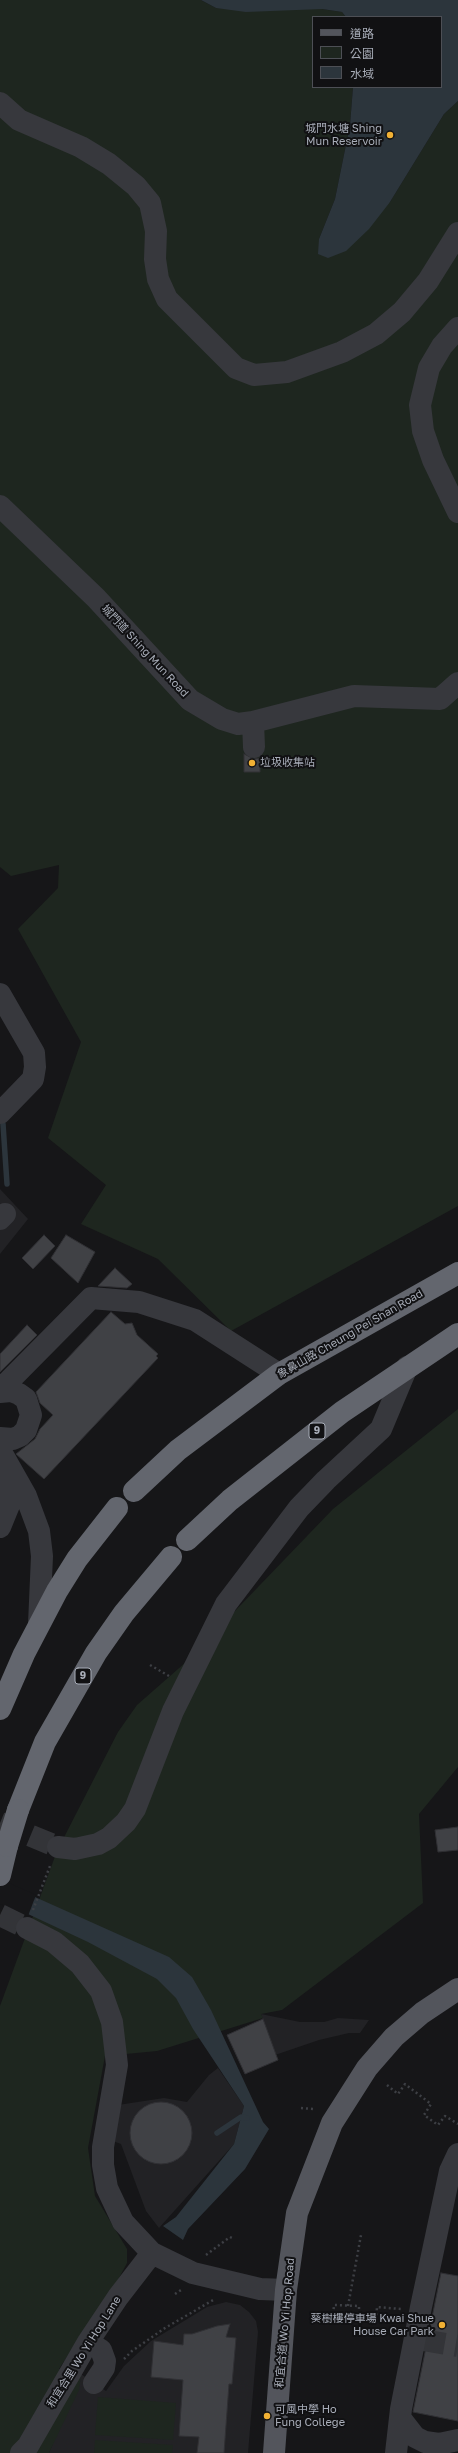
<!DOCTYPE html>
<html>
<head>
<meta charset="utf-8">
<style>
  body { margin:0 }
  #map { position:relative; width:458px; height:2453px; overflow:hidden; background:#161618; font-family:"Golos Text","Noto Sans TC",sans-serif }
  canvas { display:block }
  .legend { position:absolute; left:312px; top:16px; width:130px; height:72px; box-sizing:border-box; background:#111113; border:1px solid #4d4f55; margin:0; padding:5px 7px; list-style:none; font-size:12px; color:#a8adb8 }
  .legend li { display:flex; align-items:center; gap:8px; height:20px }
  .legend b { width:20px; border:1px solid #4d4f55 }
</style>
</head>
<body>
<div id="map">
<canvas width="458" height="2453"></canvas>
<ul class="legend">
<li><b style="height:5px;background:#53555c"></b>道路</li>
<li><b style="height:11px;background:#1e261f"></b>公園</li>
<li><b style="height:11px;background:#2c353c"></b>水域</li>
</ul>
</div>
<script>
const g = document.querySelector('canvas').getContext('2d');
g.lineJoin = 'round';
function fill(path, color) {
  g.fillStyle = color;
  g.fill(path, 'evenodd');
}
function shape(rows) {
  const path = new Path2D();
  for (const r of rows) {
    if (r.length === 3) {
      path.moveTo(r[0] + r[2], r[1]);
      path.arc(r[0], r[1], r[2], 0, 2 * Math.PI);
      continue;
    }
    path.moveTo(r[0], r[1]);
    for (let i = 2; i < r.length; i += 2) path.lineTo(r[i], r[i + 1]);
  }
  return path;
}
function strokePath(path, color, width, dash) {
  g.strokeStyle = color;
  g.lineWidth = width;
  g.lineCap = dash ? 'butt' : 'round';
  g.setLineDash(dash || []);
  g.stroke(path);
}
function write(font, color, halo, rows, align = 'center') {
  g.font = font + ' "Golos Text","Noto Sans TC",sans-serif';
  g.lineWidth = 4;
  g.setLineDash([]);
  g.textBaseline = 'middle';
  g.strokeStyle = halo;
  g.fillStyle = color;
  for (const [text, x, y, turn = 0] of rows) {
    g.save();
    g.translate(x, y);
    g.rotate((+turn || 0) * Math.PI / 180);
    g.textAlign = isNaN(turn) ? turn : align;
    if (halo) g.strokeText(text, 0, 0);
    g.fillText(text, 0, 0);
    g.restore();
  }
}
fill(shape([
  [0,1189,28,1219,0,1254],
  [261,2014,300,2022,324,2022,338,2018,369,2020,360,2033,349,2033,319,2040,278,2054,275,2054],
  [218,2068,244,2106,234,2144,159,2228,146,2211,121,2144,110,2140,118,2105,164,2098,187,2102,209,2075],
  [226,2302,240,2305,249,2312,256,2321,258,2332,248,2453,49,2453,81,2374,106,2391,124,2366,151,2341,207,2307]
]), '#222225');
fill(shape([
  [0,0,201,0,216,8,322,9,342,12,346,17,313,17,313,87,353,87,350,125,335,199,319,239,390,202,444,114,458,101,458,1206,231,1331,158,1259,81,1224,106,1185,48,1138,81,1042,18,929,58,888,59,865,11,876,0,867],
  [458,1409,458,1767,419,1814,423,1903,282,2010,261,2014,263,2018,157,2051,105,2056,88,2148,95,2196,127,2249,127,2263,119,2278,59,2369,81,2374,79,2390,49,2453,0,2453,0,2006,57,1851,118,1732,137,1705,186,1662,333,1509],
  [98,2397,176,2403,173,2440,95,2435],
  [95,2440,173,2445,172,2453,94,2453]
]), '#1e261f');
fill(shape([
  [201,0,458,0,458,101,444,114,390,202,369,229,346,251,328,258,318,254,319,239,335,199,350,125,353,87,441,87,441,17,346,17,342,12,322,9,246,12,216,8],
  [35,1897,169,1957,192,1977,211,2010,263,2122,269,2129,245,2169,188,2229,183,2240,163,2226,176,2217,234,2144,244,2106,193,2029,176,1998,157,1979,88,1942,0,1901]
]), '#2c353c');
fill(shape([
  [0,1879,36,1895,28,1916,0,1904]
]), '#161618');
strokePath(shape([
  [3,1124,7,1184],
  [217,2133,241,2117,247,2118]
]), '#2c353c', 5.5);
const building = shape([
  [244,754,254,759,260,758,260,772,244,772,244,754],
  [44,1235,55,1246,33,1269,22,1258,44,1235],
  [66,1235,95,1252,78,1283,51,1258,66,1235],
  [115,1268,132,1284,127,1288,98,1286,115,1268],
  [111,1312,125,1324,132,1323,137,1335,158,1354,156,1356,158,1358,44,1479,16,1454,35,1439,40,1429,53,1415,40,1403,36,1392,111,1312],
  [27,1325,37,1335,0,1372,0,1354,27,1325],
  [458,1827,458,1850,438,1852,435,1830,458,1827],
  [263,2019,278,2060,245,2074,227,2035,263,2019],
  [161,2133,31],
  [441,2273,458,2276,458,2421,413,2412,441,2273],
  [230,2324,226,2337,236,2338,232,2384,229,2384,224,2453,197,2453,199,2437,179,2436,183,2380,151,2377,154,2341,183,2345,184,2334,192,2334,217,2326,230,2324]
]);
fill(building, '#404145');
strokePath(building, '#303034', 1);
strokePath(shape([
  [0,1823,58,1847],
  [0,1915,27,1928],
  [423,2340,458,2346]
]), '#333438', 22, [22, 11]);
strokePath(shape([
  [150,1665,169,1676],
  [33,1910,50,1866],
  [387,2085,398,2094,405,2084,431,2104,424,2115,438,2125,445,2116,458,2124],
  [301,2108,313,2109],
  [206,2255,230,2237,234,2239],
  [175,2294,181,2290],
  [348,2306,361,2235],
  [311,2316,333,2317,334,2305,359,2306,359,2319,376,2321,377,2307,401,2309],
  [124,2359,132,2351,165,2328,215,2299]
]), '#3d3f44', 2.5, [2, 3]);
strokePath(shape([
  [0,103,19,120,81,147,109,164,136,186,150,203,156,231,155,259,158,279,167,299,236,368,254,375,287,372,342,352,376,334,402,312,428,281,458,233],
  [458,328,442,346,429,368,420,405,423,431,433,460,458,512],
  [0,506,96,598,190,700,222,719,238,724,253,722,354,696,440,699,458,683],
  [253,722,254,747],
  [0,994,34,1053,35,1067,33,1079,0,1113],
  [0,1219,5,1214],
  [0,1390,91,1298,139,1302,195,1320,279,1374],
  [0,1392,11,1391,19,1394,26,1399,31,1415,26,1430,20,1436,13,1439,0,1438],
  [0,1450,26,1496,39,1531,42,1556,39,1624],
  [0,1527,11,1500,11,1471],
  [58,1847,75,1849,98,1844,109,1838,126,1822,135,1809,173,1711,226,1604,299,1508,326,1480,381,1429,407,1367],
  [27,1928,54,1942,80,1964,101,1991,112,2022,117,2065,103,2147,103,2165,107,2188,123,2222,152,2253,193,2273,260,2289,286,2290],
  [88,2342,101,2350,105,2361,104,2368,94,2383],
  [401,2419,415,2437,425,2442,439,2444,458,2440],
  [21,2453,28,2446,88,2342,118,2297,152,2253],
  [396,2453,401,2409,421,2307,450,2171,458,2154]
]), '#37383d', 22);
strokePath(shape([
  [274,2453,286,2290,297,2213,332,2123,367,2068,394,2037,422,2013,458,1989]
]), '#53555c', 22);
strokePath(shape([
  [134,1491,178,1450,279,1374,458,1273],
  [187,1540,230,1500,342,1412,458,1334],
  [0,1709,24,1654,57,1591,77,1559,117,1508],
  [18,1810,45,1742,96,1653,124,1613,171,1557],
  [0,1875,7,1846]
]), '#63666e', 22);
strokePath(shape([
  [7,1846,18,1810]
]), '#63666e', 22);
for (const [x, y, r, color] of [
  [390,135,4,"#f2b134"],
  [252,763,4,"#f2b134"],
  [442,2325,4,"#f2b134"],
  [267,2416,4,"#f2b134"]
]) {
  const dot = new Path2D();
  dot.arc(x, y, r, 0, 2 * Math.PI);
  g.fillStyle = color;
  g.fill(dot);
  strokePath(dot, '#111113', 1.5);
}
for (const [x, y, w] of [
  [317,1431,16],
  [83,1676,16]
]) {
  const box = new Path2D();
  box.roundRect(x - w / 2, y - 8, w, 16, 3);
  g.fillStyle = '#111113';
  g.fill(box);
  strokePath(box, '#a8adb8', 1);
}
write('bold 10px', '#a8adb8', null, [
  ["9",317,1431],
  ["9",83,1676]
]);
write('11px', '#a8adb8', '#111113', [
  ["城門水塘 Shing",382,129],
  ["Mun Reservoir",382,142],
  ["垃圾收集站",260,763,"left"],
  ["葵樹樓停車場 Kwai Shue",434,2319],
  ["House Car Park",434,2332],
  ["可風中學 Ho",275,2410,"left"],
  ["Fung College",275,2423,"left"]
], 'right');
write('11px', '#a8adb8', '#111113', [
  ["城門道 Shing Mun Road",145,651,47],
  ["象鼻山路 Cheung Pei Shan Road",350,1334,-30],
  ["和宜合道 Wo Yi Hop Road",285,2323,-85],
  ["和宜合里 Wo Yi Hop Lane",84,2352,-58]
]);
</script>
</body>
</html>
